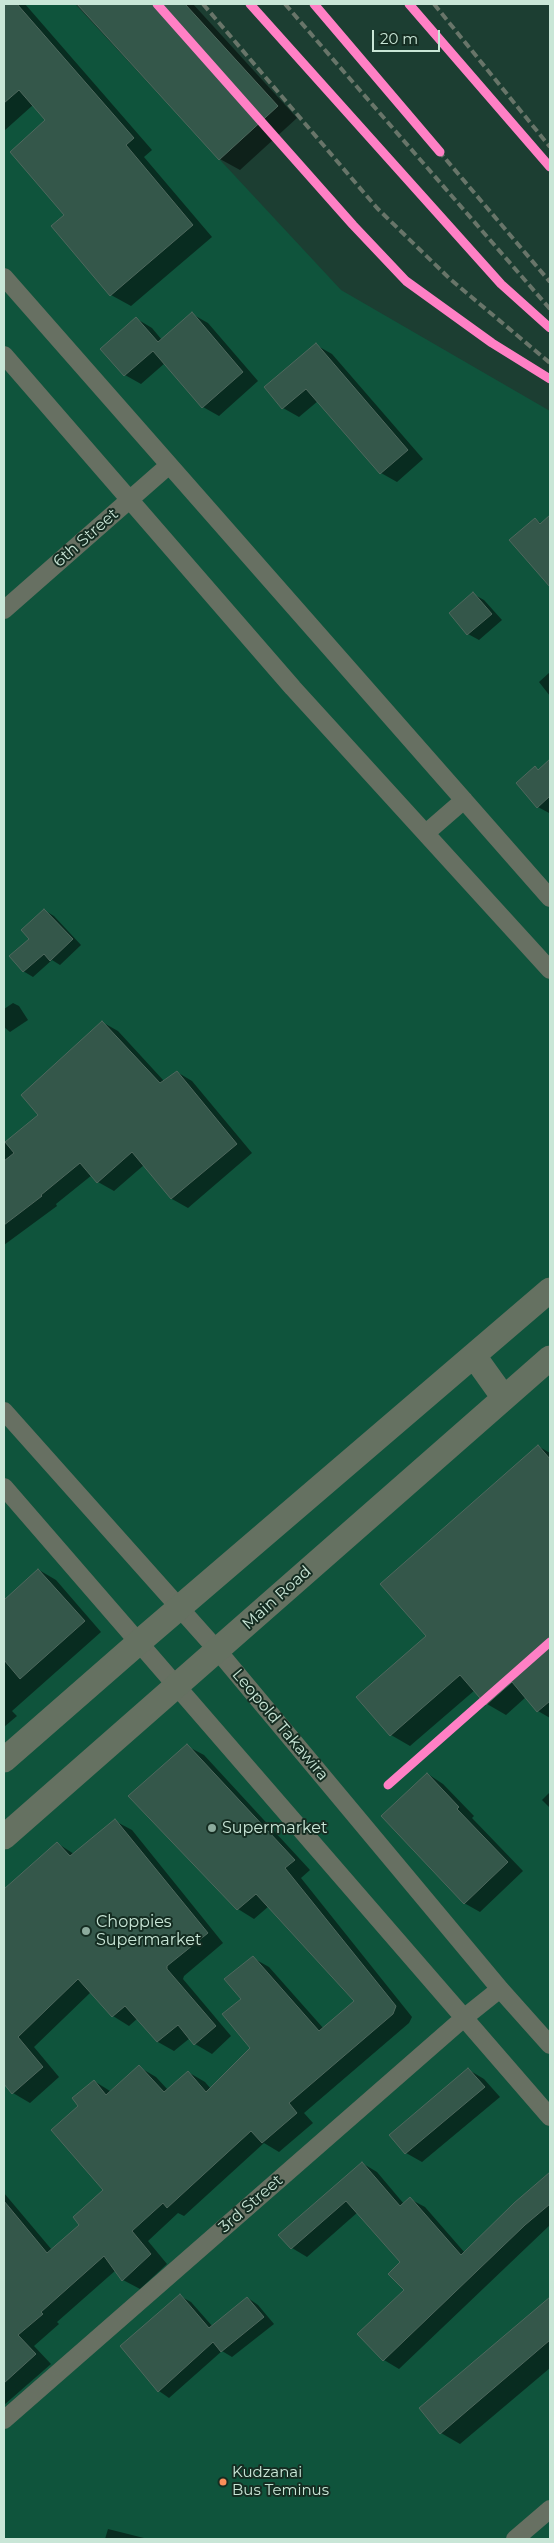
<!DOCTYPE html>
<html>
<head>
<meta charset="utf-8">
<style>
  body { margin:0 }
  #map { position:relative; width:554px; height:2543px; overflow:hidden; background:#1c3e32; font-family:Montserrat,sans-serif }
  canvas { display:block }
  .frame { position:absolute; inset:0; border:5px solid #c9e6d7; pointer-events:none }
  .scale { position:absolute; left:372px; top:30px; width:68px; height:22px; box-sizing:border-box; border:2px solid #c9e6d7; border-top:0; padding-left:6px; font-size:15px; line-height:18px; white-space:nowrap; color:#c9e6d7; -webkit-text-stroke:4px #152d22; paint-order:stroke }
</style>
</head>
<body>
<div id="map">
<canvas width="554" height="2543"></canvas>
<div class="frame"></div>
<div class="scale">20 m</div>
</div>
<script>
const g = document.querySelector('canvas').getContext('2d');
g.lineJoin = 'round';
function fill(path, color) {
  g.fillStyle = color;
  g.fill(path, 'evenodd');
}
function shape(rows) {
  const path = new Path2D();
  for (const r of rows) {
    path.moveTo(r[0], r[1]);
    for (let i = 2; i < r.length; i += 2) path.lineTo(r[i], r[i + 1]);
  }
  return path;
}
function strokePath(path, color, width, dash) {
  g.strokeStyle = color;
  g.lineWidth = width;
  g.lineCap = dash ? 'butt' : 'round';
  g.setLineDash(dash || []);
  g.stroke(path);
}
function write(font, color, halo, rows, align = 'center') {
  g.font = font + ' Montserrat,sans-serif';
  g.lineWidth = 4;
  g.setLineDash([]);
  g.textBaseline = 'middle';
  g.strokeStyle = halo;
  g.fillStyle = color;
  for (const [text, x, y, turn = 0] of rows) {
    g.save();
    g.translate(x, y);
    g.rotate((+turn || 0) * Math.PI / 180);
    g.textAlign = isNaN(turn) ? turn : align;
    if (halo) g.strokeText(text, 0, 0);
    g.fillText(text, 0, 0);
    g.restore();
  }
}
fill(shape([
  [4,4,75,4,341,290,550,411,550,2539,4,2539]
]), '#0f543c');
fill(shape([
  [4,4,25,4,152,150,144,157,212,237,131,306,111,295,53,226,66,215,47,121,33,105,4,131],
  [79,4,193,4,297,118,240,170,220,159],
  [192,314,208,323,258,381,219,416,203,407,165,363,141,384,125,375,102,349,137,319,152,328,162,340],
  [316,345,332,354,423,459,397,482,381,473,318,401,299,417,283,408],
  [550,517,550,585,511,540,535,519,542,524],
  [473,594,484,600,502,620,479,640,468,634,451,614],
  [550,672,550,696,539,682],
  [550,761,550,812,549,813,538,807,535,768,539,770],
  [44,910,54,916,81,945,60,965,52,960,33,977,23,971,31,939],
  [13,1003,19,1006,28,1020,10,1032,4,1027,4,1009],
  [102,1022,118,1031,164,1081,177,1072,192,1081,252,1153,188,1208,172,1199,144,1165,114,1191,98,1182,92,1175,56,1204,57,1206,4,1245,4,1144,40,1115],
  [538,1446,550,1453,550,1718,538,1711,526,1697,506,1715,487,1704,475,1690,410,1746,391,1735,358,1697,427,1636],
  [39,1570,56,1580,101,1632,12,1711,17,1716,4,1727,4,1601],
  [187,1746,204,1755,310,1870,301,1878,412,2017,409,2023,304,2113,313,2123,279,2152,264,2143,184,2216,178,2213,148,2241,167,2264,140,2289,123,2280,116,2270,57,2322,59,2324,34,2346,51,2364,4,2405,4,2242,6,2240,4,2237,4,2193,52,2250,81,2225,105,2190,80,2106,94,2081,110,2091,139,2067,156,2077,168,2090,188,2072,205,2082,211,2089,251,2048,242,2000,253,1958,269,1967,324,2029,356,2001,269,1906,254,1919,238,1909],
  [428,1774,443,1784,474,1816,472,1818,523,1871,480,1912,464,1903],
  [550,1792,550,1808,542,1800],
  [115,1821,132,1830,223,1943,184,1976,183,1979,231,2036,212,2054,195,2044,190,2038,174,2051,158,2042,138,2018,129,2026,113,2016,91,1992,34,2047,59,2077,30,2103,13,2093,4,2082,4,1912,13,1903,4,1890,57,1843,74,1854],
  [469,2070,484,2079,500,2097,422,2162,406,2153,391,2135],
  [362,2163,377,2172,404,2204,410,2199,425,2207,465,2253,515,2204,550,2173,550,2225,399,2369,384,2360,406,2290,402,2262,358,2212,307,2257,292,2248],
  [180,2296,191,2302,213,2327,248,2298,258,2305,274,2324,232,2357,222,2351,169,2398,159,2391],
  [550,2298,550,2368,460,2444,441,2433,421,2408],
  [108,2529,148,2539,105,2539]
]), '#0007');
const building = shape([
  [4,4,17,4,134,138,126,145,193,225,110,296,51,226,64,215,10,152,45,120,19,90,4,103,4,4],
  [77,4,185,4,278,106,219,160,77,4],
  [192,312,243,372,202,408,153,351,124,376,100,349,136,317,158,342,192,312],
  [316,343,408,450,380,474,306,389,282,409,264,387,316,343],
  [550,515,550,587,509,540,535,518,540,524,550,515],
  [473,592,492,614,467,635,449,613,473,592],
  [550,759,550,796,537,808,516,783,535,766,538,770,550,759],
  [44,909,73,939,50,961,44,954,23,972,9,956,29,939,21,930,44,909],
  [102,1021,160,1083,177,1071,237,1144,171,1199,132,1152,97,1183,80,1163,41,1195,42,1196,4,1225,4,1161,14,1153,5,1142,38,1115,21,1095,102,1021],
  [538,1445,550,1459,550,1701,537,1712,512,1682,486,1705,460,1675,390,1736,356,1697,426,1636,380,1584,538,1445],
  [38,1569,85,1621,20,1679,4,1660,4,1600,38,1569],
  [187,1744,295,1860,285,1868,396,2006,393,2014,289,2103,297,2113,262,2143,251,2131,167,2208,163,2203,132,2231,151,2254,122,2281,104,2256,41,2312,43,2314,18,2335,36,2354,4,2383,4,2201,47,2253,79,2225,73,2217,103,2190,51,2130,78,2106,72,2098,94,2080,106,2095,139,2065,164,2092,188,2071,206,2092,250,2048,222,2014,241,1999,224,1979,253,1956,319,2031,354,2001,256,1894,237,1910,128,1796,187,1744],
  [427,1773,459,1807,457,1809,508,1862,464,1904,381,1816,427,1773],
  [115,1819,208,1933,167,1966,167,1969,216,2026,194,2045,178,2025,157,2042,125,2006,112,2017,78,1979,18,2037,43,2067,12,2094,4,2084,4,1889,57,1842,70,1856,115,1819],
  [468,2068,485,2087,405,2154,389,2135,468,2068],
  [362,2162,400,2206,410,2197,461,2255,514,2203,550,2172,550,2204,525,2225,383,2361,357,2334,404,2290,388,2274,400,2262,346,2201,291,2249,278,2235,362,2162],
  [180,2294,209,2328,247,2297,264,2317,221,2352,213,2342,158,2392,120,2346,180,2294],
  [550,2297,550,2340,440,2434,419,2408,550,2297]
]);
fill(building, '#34574a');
strokePath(building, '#4e685d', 1);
strokePath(shape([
  [4,277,550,898],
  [4,355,293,688,550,970],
  [4,610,168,466],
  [426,833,464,800],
  [4,1411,218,1651,500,1989,550,2045],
  [4,1487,550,2117],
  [4,2420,465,2017,500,1989],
  [515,2539,550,2509]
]), '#677062', 18);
strokePath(shape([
  [474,1356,504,1398],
  [4,1760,138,1643,550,1290],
  [4,1837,550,1358]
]), '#657161', 25);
strokePath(shape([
  [157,4,353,225,406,281,492,343,550,379],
  [203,4,377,208,450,279,550,363],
  [250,4,501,284,550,328],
  [285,4,550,309],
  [314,4,550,282],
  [434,4,550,147],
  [388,1785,550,1642]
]), '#687569', 4, [8, 4]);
strokePath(shape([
  [157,4,353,225,406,281,492,343,550,379],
  [250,4,501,284,550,328],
  [314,4,440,152],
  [409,4,550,167],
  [388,1785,550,1642]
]), '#ff80c5', 9);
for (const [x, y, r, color] of [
  [212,1828,5,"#8cab9d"],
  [86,1931,5,"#8cab9d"],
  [223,2482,4.5,"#fa8e5a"]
]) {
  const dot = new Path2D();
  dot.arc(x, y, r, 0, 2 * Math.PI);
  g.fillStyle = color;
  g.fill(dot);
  strokePath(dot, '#152d22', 2);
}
write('15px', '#c9e6d7', '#152d22', [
  ["Kudzanai",232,2473],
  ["Bus Teminus",232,2491]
], 'left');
write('16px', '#c9e6d7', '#152d22', [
  ["6th Street",86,538,-41],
  ["Main Road",277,1598,-42],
  ["Leopold Takawira",280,1725,50],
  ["3rd Street",251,2204,-41]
]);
write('16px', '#c9e6d7', '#152d22', [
  ["Supermarket",222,1828],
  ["Choppies",96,1922],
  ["Supermarket",96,1940]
], 'left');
</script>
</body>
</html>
